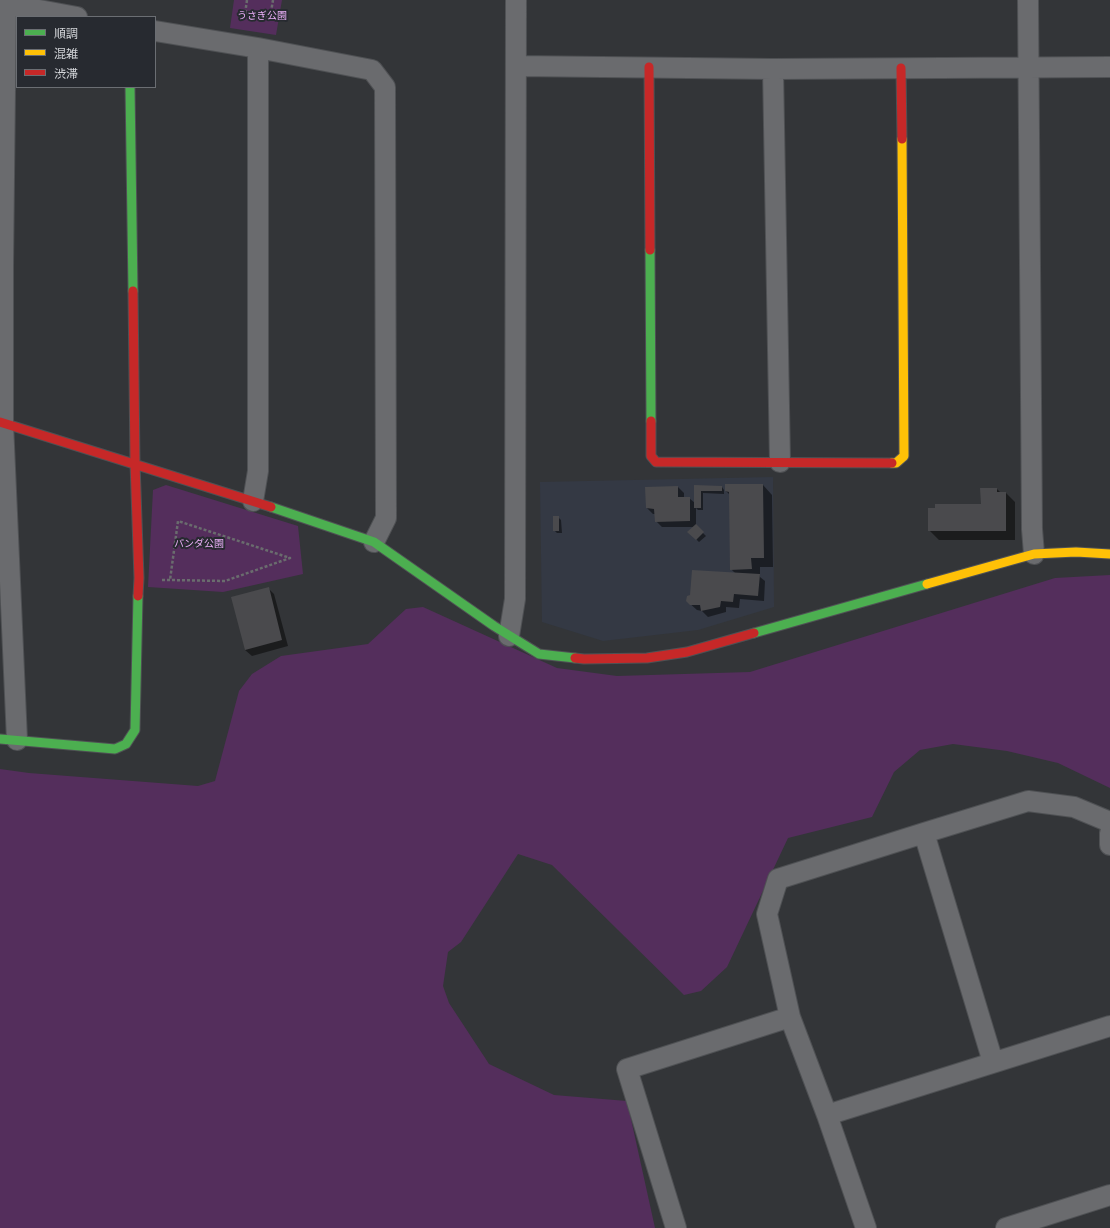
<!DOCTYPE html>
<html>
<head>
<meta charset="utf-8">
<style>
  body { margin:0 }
  #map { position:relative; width:1110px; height:1228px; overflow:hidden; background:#333538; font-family:Mulish,"Noto Sans JP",sans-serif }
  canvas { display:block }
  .legend { position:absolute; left:16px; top:16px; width:140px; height:72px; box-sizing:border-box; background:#272a30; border:1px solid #6b6e73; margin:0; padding:5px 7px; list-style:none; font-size:12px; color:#d2d4d8 }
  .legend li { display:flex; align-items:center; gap:8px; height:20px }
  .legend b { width:20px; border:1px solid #6b6e73 }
</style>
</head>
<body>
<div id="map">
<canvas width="1110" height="1228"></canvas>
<ul class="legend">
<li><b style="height:5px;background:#4caf50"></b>順調</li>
<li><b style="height:5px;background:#ffc107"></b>混雑</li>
<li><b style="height:5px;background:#c62828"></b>渋滞</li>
</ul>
</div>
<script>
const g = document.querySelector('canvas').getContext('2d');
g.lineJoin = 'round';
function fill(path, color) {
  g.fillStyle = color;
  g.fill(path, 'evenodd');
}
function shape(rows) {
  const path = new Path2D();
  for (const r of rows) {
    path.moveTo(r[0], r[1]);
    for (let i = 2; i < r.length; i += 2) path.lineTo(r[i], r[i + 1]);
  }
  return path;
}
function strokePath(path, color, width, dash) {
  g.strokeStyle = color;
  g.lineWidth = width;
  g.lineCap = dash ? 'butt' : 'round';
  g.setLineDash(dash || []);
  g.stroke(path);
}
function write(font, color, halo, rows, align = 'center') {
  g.font = font + ' Mulish,"Noto Sans JP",sans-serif';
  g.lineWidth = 4;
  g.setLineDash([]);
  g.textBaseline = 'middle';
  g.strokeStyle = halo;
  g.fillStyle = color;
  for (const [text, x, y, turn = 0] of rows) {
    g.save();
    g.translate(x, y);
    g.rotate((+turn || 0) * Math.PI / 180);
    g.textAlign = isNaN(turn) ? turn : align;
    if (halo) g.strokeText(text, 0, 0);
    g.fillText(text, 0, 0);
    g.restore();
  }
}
fill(shape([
  [773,477,774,607,698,630,603,641,542,622,540,482]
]), '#343944');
fill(shape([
  [234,0,282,0,276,35,230,28],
  [166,485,298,526,303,574,223,592,148,587,153,490],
  [1110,575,1110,788,1058,763,1007,751,953,744,920,750,894,772,872,817,788,838,727,967,701,991,684,995,552,865,518,854,461,942,448,952,443,986,449,1003,489,1064,554,1095,627,1101,655,1228,0,1228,0,769,29,773,198,786,215,781,239,691,252,674,281,656,368,644,406,609,423,607,557,668,617,676,750,672,1055,578]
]), '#542e5c');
fill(shape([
  [763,485,772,495,773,567,760,567,760,577,765,581,764,601,740,599,739,608,726,607,726,612,708,617,702,611,697,610,687,601,736,574,731,569,730,495,726,491],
  [695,486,722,487,724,490,724,494,703,493,703,510,698,510,696,508,696,526,706,536,699,542,689,532,695,527,662,527,656,521,656,514,653,514,647,508,678,487,684,493,684,498,689,498,695,503],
  [997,489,1001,493,1006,493,1015,502,1015,540,939,540,929,530,982,505],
  [558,517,561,520,562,533,557,533,554,530],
  [268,588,274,594,288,646,252,656,245,650]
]), '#0007');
fill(shape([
  [725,484,763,484,764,558,751,558,752,569,730,570,729,492,725,491],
  [694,485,722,486,722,491,701,491,701,508,694,508],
  [678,486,678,497,690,497,690,521,655,522,654,509,646,508,645,487],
  [980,488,997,488,997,492,1006,492,1006,531,928,531,928,508,935,508,935,504,981,504],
  [553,516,559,516,559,531,553,531],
  [696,524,704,532,696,540,687,532],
  [692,570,760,574,758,596,734,594,733,602,721,601,720,607,701,611,700,605,690,605,686,601,687,596,690,595],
  [269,587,282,640,245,650,231,597]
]), '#4a4a4d');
const street = shape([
  [6,0,3,267,3,423,17,740],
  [1028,0,1032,529,1034,554],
  [6,4,77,17],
  [155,31,258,48,372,70,385,87,386,518,374,542],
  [517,66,773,69,1110,67],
  [773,69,780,462],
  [253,501,258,471,258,48],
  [509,636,515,599,516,0],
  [924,833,993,1062],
  [1110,833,1110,845],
  [827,1115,1110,1026],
  [676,1228,627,1069,790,1017],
  [866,1228,827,1115,790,1017,767,914,778,879,924,833,1028,801,1074,807,1110,822],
  [1006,1228,1110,1195]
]);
const fast = shape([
  [130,87,133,291],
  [650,250,651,421],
  [271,507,374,542,494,626,539,654,575,658],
  [754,633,927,584],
  [0,739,115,749,126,744,135,730,138,596]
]);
const slow = shape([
  [892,463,896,463,904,456,902,139],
  [927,584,1034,554,1076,552,1110,554]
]);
const jam = shape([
  [649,67,650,250],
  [901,68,902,139],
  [133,291,135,463,139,578,138,596],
  [651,421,651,456,656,462,892,463],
  [0,422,271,507],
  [575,658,584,659,647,658,687,652,754,633]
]);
strokePath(street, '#4f5154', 22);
strokePath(fast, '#4f5154', 11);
strokePath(slow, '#4f5154', 11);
strokePath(jam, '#4f5154', 11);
strokePath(shape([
  [247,0,245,14,270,18,273,0],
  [162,580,170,580,225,581,290,558,178,521,170,580]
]), '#6a6c6e', 2.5, [3, 2]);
strokePath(street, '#6a6b6e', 20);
strokePath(fast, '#4caf50', 9);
strokePath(slow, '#ffc107', 9);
strokePath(jam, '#c62828', 9);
write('10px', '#ebaff8', '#272a30', [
  ["うさぎ公園",262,16],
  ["パンダ公園",199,544]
]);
</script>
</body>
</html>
